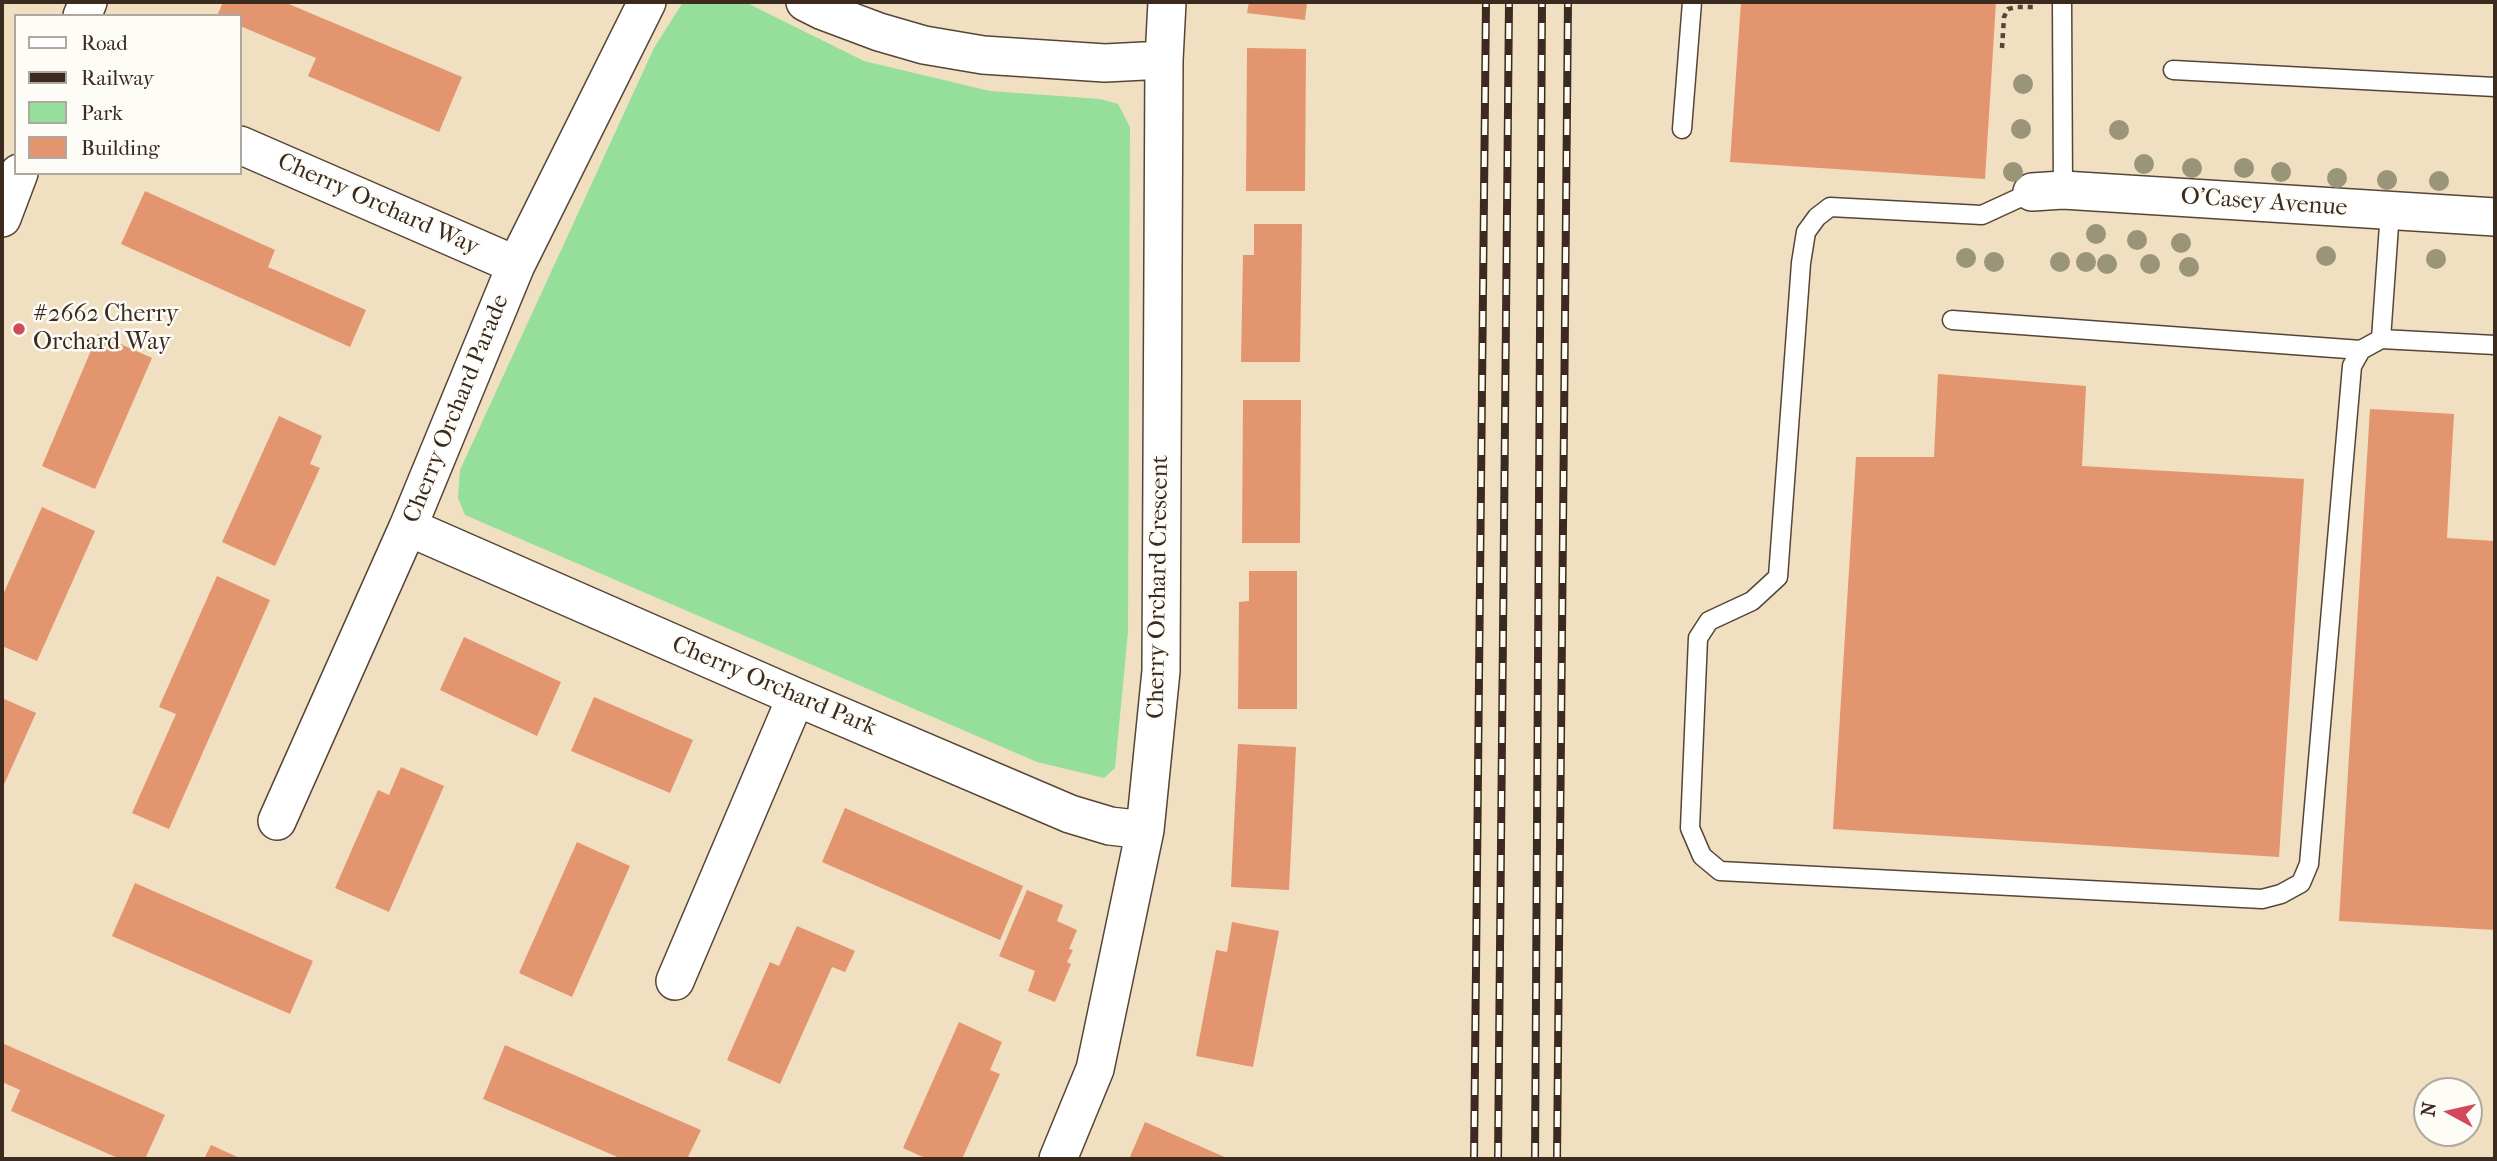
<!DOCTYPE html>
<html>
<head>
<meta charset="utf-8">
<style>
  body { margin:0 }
  #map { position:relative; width:2497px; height:1161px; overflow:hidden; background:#f1dfc1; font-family:"IM FELL French Canon",serif }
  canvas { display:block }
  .frame { position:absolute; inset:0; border:4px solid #3b2a1e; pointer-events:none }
  .legend { position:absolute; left:14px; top:14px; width:228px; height:161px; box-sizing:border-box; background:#fdfcf7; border:2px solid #afa8a0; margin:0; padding:9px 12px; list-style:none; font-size:21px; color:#3b2a1e }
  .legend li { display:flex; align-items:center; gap:14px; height:35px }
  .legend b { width:35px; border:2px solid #afa8a0 }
  .north { position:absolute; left:2413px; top:1077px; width:70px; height:70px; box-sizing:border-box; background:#fdfcf7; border:2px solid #afa8a0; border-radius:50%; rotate:278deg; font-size:19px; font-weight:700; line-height:28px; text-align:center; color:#3b2a1e }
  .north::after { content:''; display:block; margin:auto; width:24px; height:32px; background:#d1495b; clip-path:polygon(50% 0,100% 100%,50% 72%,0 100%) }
</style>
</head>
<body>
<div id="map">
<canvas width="2497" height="1161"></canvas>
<div class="frame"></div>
<ul class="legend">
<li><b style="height:9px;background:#fff"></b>Road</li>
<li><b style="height:9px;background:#3b2a1e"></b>Railway</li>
<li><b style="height:19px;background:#96df9a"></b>Park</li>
<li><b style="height:19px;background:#e3956f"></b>Building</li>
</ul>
<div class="north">N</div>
</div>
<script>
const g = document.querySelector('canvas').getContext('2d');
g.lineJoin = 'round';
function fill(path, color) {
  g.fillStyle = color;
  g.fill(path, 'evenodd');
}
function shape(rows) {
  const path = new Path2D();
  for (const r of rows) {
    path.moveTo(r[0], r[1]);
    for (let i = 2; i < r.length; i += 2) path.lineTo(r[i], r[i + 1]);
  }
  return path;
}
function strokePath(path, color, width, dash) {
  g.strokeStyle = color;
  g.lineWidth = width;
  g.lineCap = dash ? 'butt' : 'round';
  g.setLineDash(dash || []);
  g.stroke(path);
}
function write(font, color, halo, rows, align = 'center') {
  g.font = font + ' "IM FELL French Canon",serif';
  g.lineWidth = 5;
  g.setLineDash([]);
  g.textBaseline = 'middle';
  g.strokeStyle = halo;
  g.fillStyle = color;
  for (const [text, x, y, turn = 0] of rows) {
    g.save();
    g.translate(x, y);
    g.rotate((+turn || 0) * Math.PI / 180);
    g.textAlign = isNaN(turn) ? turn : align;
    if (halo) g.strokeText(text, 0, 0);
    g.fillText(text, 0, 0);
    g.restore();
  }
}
fill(shape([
  [683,2,745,2,864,61,990,91,1100,99,1118,104,1130,127,1128,632,1115,768,1104,778,1037,762,465,515,458,498,460,470,654,48]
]), '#96df9a');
fill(shape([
  [223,2,284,2,462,77,439,132,308,76,316,58,240,26,240,16,217,16],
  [1249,2,1307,2,1305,20,1247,13],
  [1741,2,1996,2,1985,179,1730,162],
  [1247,48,1306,49,1305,191,1246,191],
  [145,191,275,250,268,267,366,310,350,347,121,244],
  [1254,224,1302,224,1300,362,1241,362,1243,255,1254,255],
  [98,334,152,358,95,489,42,466],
  [1938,374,2086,386,2082,466,2304,479,2279,857,1833,829,1856,457,1934,457],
  [1243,400,1301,400,1300,543,1242,543],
  [2370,409,2454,414,2447,538,2495,541,2495,930,2339,921],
  [279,416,322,436,310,464,320,468,275,566,222,542],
  [42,507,95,531,37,661,2,646,2,597],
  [1249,571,1297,571,1297,709,1238,709,1239,602,1249,601],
  [217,576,270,600,169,829,132,813,176,714,159,707],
  [464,637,561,682,537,736,440,690],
  [594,697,693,740,670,793,571,751],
  [2,698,36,713,2,789],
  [1238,744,1296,747,1289,890,1231,887],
  [401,767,444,786,389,912,335,888,378,790,389,795],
  [845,808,1023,886,1000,940,822,862],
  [577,842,630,866,572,997,519,973],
  [135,883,313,961,290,1014,112,936],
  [1027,890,1063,905,1057,921,1077,930,1069,949,1073,950,1067,962,1071,964,1055,1002,1028,991,1035,971,999,956],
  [1232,922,1279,931,1253,1067,1196,1056,1216,950,1227,952],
  [797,926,855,951,845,972,832,967,780,1084,727,1060,770,962,779,966],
  [959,1022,1002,1042,990,1070,1000,1074,962,1159,927,1159,903,1148],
  [2,1043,165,1115,145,1159,120,1159,11,1111,20,1090,2,1082],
  [505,1045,701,1130,687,1159,622,1159,483,1099],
  [1145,1122,1195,1144,1229,1159,1129,1159],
  [211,1145,242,1159,204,1159]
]), '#e3956f');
const service = shape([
  [2062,2,2063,190],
  [2173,70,2495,87],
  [1682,129,1692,2],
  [2032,192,1982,215,1830,207,1817,217,1806,232,1801,263,1778,577,1752,601,1709,621,1698,638,1690,828,1702,856,1720,871,2262,899,2281,894,2301,883,2309,864,2352,366,2361,350,2381,339,2495,345],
  [1952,320,2361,350],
  [2381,339,2390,211]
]);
const minor = shape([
  [805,2,823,11,879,32,924,45,983,55,1105,63,1164,60],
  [82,16,88,2],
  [240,145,516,265],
  [2032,192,2063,190,2495,217],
  [2,218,19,173],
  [408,527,796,697,1070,814,1110,826,1145,830],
  [277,821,408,527,516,265,647,2],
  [675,981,796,697],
  [1058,1159,1095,1069,1145,830,1161,671,1164,60,1167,2]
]);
strokePath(service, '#564536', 21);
strokePath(minor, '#564536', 40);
strokePath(shape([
  [2002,48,2004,17,2008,9,2017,7,2033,7]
]), '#564536', 4.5, [5, 5]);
strokePath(service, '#fff', 18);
strokePath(minor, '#fff', 37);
const rail = shape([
  [1474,1159,1486,2],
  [1498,1159,1509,2],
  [1535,1159,1542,2],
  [1557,1159,1568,2]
]);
strokePath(rail, '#3b2a1e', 8);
strokePath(rail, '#fdfcf7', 5, [16]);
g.fillStyle = '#9a9478';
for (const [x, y] of [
  [2023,84],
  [2021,129],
  [2119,130],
  [2144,164],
  [2192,168],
  [2244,168],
  [2013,172],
  [2281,172],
  [2337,178],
  [2387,180],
  [2439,181],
  [2096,234],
  [2137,240],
  [2181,243],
  [2326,256],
  [1966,258],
  [2436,259],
  [1994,262],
  [2060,262],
  [2086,262],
  [2107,264],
  [2150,264],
  [2189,267]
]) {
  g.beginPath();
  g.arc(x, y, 10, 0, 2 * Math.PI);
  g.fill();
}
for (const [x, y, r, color] of [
  [19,329,7,"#d1495b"]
]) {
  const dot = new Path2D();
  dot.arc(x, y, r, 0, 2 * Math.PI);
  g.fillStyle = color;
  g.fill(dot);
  strokePath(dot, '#fdfcf7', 2.5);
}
write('24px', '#3b2a1e', '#fdfcf7', [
  ["O'Casey Avenue",2264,203,4],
  ["Cherry Orchard Way",378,205,24],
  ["Cherry Orchard Parade",457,409,-68],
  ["Cherry Orchard Crescent",1159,587,-89],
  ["Cherry Orchard Park",774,687,23]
]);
write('24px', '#3b2a1e', '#fdfcf7', [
  ["#2662 Cherry",33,315],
  ["Orchard Way",33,343]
], 'left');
</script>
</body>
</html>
